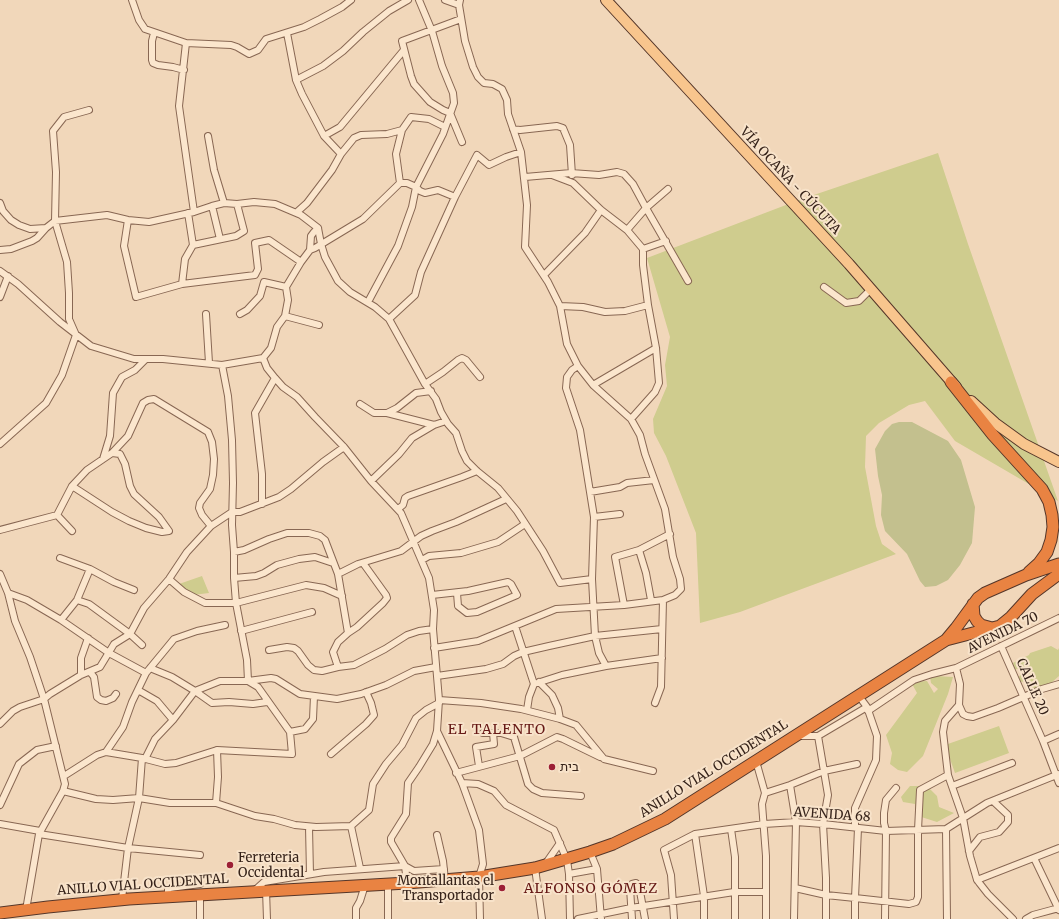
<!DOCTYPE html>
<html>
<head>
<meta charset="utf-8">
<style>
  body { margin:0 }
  canvas { display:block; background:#f1d7ba }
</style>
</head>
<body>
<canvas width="1059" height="919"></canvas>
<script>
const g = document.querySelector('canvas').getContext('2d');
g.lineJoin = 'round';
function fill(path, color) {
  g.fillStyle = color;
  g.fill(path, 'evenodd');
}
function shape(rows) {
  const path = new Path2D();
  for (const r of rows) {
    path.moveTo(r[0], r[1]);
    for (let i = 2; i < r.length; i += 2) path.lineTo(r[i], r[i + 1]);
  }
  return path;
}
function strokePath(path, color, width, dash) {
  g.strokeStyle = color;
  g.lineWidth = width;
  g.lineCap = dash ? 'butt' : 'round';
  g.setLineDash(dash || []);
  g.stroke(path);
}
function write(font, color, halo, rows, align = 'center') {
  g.font = font + ' Merriweather,Heebo,serif';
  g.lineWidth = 4;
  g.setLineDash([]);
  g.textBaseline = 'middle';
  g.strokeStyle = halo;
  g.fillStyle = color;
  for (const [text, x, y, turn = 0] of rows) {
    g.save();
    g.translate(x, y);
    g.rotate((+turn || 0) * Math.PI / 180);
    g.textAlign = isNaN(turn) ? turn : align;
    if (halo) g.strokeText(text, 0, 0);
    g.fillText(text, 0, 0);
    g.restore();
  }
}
fill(shape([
  [938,153,968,244,1058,501,955,441,925,401,909,405,879,423,866,436,865,467,876,526,882,544,896,554,740,612,700,623,696,533,666,456,654,433,653,419,667,386,665,365,670,337,647,258,799,200],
  [202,576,209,593,193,595,186,591,179,584],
  [1051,646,1058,650,1059,648,1059,676,1050,684,1033,690,1030,681,1019,682,1018,678,1022,673,1020,668,1014,670,1013,663,1029,655,1030,653],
  [936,676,953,677,948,694,923,756,907,772,898,770,890,764,892,753,886,735,917,693,911,682,927,681,934,693,938,689,931,683,930,677],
  [999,726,1009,753,955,773,945,745],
  [910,786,927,786,937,796,939,807,954,813,937,822,915,815,915,804,903,802,901,797]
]), '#cfcc8e');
fill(shape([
  [899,422,912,422,948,441,961,460,975,507,972,543,960,565,948,580,936,586,925,587,920,581,907,554,885,531,881,515,882,495,878,476,875,449,885,431,892,424]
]), '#c3c08e');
const street = shape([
  [132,0,139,20,145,29,186,43,231,45,237,47,249,54,258,50,266,39,304,27,320,19,342,7,351,0],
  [445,0,459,5],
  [461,19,402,41,411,76,414,84,430,102,443,110,450,113,462,142],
  [154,33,152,41,152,60,153,63,158,65,173,67,184,70],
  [287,33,296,80,302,94,324,136,341,154],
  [186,43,179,106,194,212],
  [296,80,323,66,343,51,363,32,389,11,408,0],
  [513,129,520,130,557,126,563,128,570,145,572,175],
  [208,136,214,170,224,203],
  [324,136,340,127,404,50],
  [552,175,573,183,601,210,627,230,643,249,643,265,648,305,656,348,659,383,655,392,631,419],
  [525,177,571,173,599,175,617,172,624,174,633,184,646,208,688,281],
  [400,183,396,154,402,130],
  [0,203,3,211,11,220,19,225,30,229,46,228,55,221,107,215,128,220,149,222,194,212,212,206,224,203,237,204,254,202,275,204,301,215,318,228,321,244,325,257,338,281,350,292,375,307,389,319,425,384,436,399,441,412,448,424,456,433,462,451,467,461,477,471,498,488,517,511,543,551,560,583,592,579],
  [212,206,220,239],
  [297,212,307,203,332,170,341,154,354,138,361,135,387,134,402,130,411,117,429,119,445,127],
  [128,220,124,246,136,297,182,284,255,275,258,269,255,243,269,240,301,262],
  [627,230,646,208,668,189],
  [193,245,236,236,244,231,237,204],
  [643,249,666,241],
  [0,250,11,249,32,241,37,238,46,228],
  [310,250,315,248,363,219,400,183,407,183,416,187,420,191,425,193,438,190,455,197],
  [0,271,18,284,60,322,91,346,134,359,163,359,222,365,263,358,271,348,277,327,285,316,288,300,286,287,301,262,310,250,311,236,314,232,318,228],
  [544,275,585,233,601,210],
  [182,284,185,259,193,245,188,213],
  [824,287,846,303,859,301,871,289],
  [0,297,8,276],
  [368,302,398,246,412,207,416,187,443,134,454,103,453,93,442,66,432,31,419,0],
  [560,306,583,307,605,312,625,311,648,305],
  [206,314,209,363],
  [240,314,247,310,260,296,264,282,286,287],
  [285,316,319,325],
  [389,319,415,295,421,272,455,197,477,155,489,165,506,157,521,152],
  [263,358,267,368,275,378,283,387,297,397,315,417,344,447,371,481,401,513,429,578,434,610,433,629,439,700,437,731,433,744,419,767,408,783,406,814,391,838,391,842,405,866,407,883],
  [578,366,572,370,567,377,566,388,580,430,590,492,594,517,592,579,595,636,599,653,606,666],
  [425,384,443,372,458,360,462,358,466,360,480,377],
  [593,385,656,348],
  [360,404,374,413,387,413,397,408,416,393,431,391],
  [387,413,434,425,446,421],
  [0,444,46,403,62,375,76,335,69,319,69,293,67,262,55,221,56,172,53,131,64,117,89,110],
  [103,459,110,436,113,393,122,377,135,370,145,360],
  [371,481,399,454,412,438,434,425],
  [72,486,112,512,129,521,146,528,162,532,169,531,159,517,134,494,130,486,125,464,120,454,112,453],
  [590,492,620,487,627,483,654,480],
  [262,504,262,474,255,413,275,378],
  [398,509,403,505,405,498,408,496,462,477,477,471],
  [57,515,72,531],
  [594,517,620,514],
  [0,530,57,515,72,486,87,470,112,453,128,436,143,403,148,400,154,399,208,432,212,442,214,459,213,475,210,489,200,503,199,508,202,515,211,526],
  [639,550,646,573,651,600],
  [234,552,244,550,269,539,287,533,309,533,320,536,325,540,338,574,348,633,338,642,333,652,338,667],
  [60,558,90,569,114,582,134,590],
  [422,560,429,556,461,553,498,542,525,524],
  [0,574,8,593,15,621,30,657,44,699,65,784,63,791,39,834,26,910],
  [338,574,358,564,401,551,421,536,432,531,456,522,506,499],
  [234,578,256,576,264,573,277,565,299,559,315,557,333,563],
  [169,579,184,592,205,603,236,603,306,585,324,588,342,596],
  [8,593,27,600,61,620,109,653,146,673],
  [432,595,468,591,508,582,511,584,517,595,477,612,467,613,458,606,457,593],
  [77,600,89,604,130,634,142,645],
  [624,605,615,557,639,550,670,534],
  [61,620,77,600,90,569],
  [515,626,534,684,529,697,527,710],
  [241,631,312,612],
  [348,633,357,627,383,603,387,598,386,595,363,563],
  [1001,646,1043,741,1059,783],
  [434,648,478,641,556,609,624,605,663,600,675,595,681,589,680,579,673,557,665,509,645,454,640,435,631,419,593,385,578,366,567,344,560,306,548,282,525,247,527,205,521,152,508,114,507,100,502,89,493,84,484,83,478,77,473,67,465,41,459,5,460,0],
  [269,650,287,647,294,648,298,651,308,665,314,670,322,671,338,667,354,665,385,649,407,635,419,631,433,629],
  [150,668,172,677,195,691,212,703,229,702,253,704,267,702],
  [956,668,960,684,959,705,945,721,943,732,948,775,963,818,970,856,977,880,988,894,1013,919],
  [90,672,94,677,97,697,101,700,106,701,113,698,116,694],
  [81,675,81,658,88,638],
  [437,676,486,669,503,664,514,656,523,652,549,646,595,636,662,629],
  [539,682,552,695,558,708,560,719],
  [534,684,562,675,606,666,662,658],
  [138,690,157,701,173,720],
  [439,700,481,703,521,709,560,719,576,725,604,759,653,771],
  [655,703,661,687,663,600],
  [959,705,963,714,967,716,973,717,998,708,1042,689,1059,684],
  [868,711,914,680,932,674,956,668,1059,618],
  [0,724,13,711,20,707,44,699,50,694,81,675,100,667,114,644,130,634,144,608,169,579,187,552,211,526,232,512,240,512,279,497,291,489,323,462,344,447],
  [437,731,462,783,479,830,483,864,479,877,480,919],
  [290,732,305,729,313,719,314,696],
  [483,733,501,733,514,737,528,784,533,789,542,793,581,796],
  [798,736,818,736,867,707],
  [818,736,828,795,823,824,826,878,826,919],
  [1043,741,1059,734],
  [106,752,123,727,132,702,146,673,174,639,197,631,225,625],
  [331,754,366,724,374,715,371,703,366,692],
  [145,759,155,739,173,720,195,691,220,681,248,681,271,678,276,679,300,694,337,699,361,694,386,685,414,671,436,667],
  [756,761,765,793,762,804,766,856,766,919],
  [479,766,476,747,494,744,493,733],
  [456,773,520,756,557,737,563,739,600,757],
  [64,776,97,755,106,752,142,758,165,764,176,763,217,750,292,754,290,732,258,687,248,681,247,660,236,603,234,578,234,552,232,525,233,483,232,440,228,396,222,365],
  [462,783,478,784,494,791,506,805,554,830,567,860,569,874,570,919],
  [790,785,796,822,794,919],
  [952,786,1012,763],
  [63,791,96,799,113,800,139,798,170,803,216,803,255,816,274,819,295,825,316,827,351,826,369,810,373,784,386,764,402,745,416,718,426,710,439,703],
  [765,793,790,785,824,771,857,764],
  [216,803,218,777,217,750],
  [0,805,19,764,37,750,56,746],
  [0,824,40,831],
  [351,826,360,868],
  [309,827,310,874],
  [855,827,855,808,876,760,877,736,867,707,858,695],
  [731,829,735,857,735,919],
  [946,829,947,919],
  [39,834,128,848,200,855],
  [695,834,704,896,704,919],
  [437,835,443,861,445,880],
  [969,851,980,837,999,832,1008,822,1008,815,993,801],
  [590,852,597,869,601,919],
  [1034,858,1059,910],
  [546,863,560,843],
  [535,868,542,919],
  [569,874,597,869],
  [977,880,1059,848],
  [795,888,826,895,855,898,909,904,916,902,918,897,918,830,920,790,948,775],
  [266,890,267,919],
  [254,891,264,882,324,872,405,866,414,871,444,869],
  [168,897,168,889,170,888,200,884],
  [122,899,128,848,139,798,142,758],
  [200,919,200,894],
  [356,919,356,908,360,901,365,885],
  [388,919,388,884],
  [578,919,631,908,734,892,765,892],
  [632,919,630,888,632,884,636,883,639,886,645,919],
  [674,919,671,875,664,850,695,834,764,824,796,822,823,824,886,831,946,829,987,803,1059,774],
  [855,919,855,898,858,828],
  [885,919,886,831,884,823,884,813,886,800,896,788],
  [1026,919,1033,915,1059,908]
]);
const primary = shape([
  [606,0,849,264,956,387],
  [971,401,995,423,1024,444,1059,462]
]);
const highway = shape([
  [951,382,993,435,1042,489,1049,502,1052,515,1053,527,1051,540,1047,552,1039,563,1029,572],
  [973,604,974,616,977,621,981,625,992,628],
  [946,640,1000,626,1011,617,1032,594,1059,574],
  [0,913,48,907,129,899,407,883,479,877,535,868,590,852,613,844,665,819,946,640,956,628,978,598,985,593,1026,575,1059,564]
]);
strokePath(street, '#886753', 8);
strokePath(primary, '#553629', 12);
strokePath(highway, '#553629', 13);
strokePath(street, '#fbe6cd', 6);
strokePath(primary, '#f8c58d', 10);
strokePath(highway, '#e98342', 11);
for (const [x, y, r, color] of [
  [552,767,4,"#9c1f35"],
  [230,865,4,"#9c1f35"],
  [502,888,4,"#9c1f35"]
]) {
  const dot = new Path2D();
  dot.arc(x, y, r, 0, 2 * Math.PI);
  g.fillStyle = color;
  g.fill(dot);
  strokePath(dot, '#f8e3ca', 1.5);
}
write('13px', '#36231a', '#f8e3ca', [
  ["VÍA OCAÑA - CÚCUTA",790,181,47],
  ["AVENIDA 70",1003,633,-26],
  ["CALLE 20",1032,687,66],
  ["ANILLO VIAL OCCIDENTAL",714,769,-32],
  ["AVENIDA 68",832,815,4],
  ["ANILLO VIAL OCCIDENTAL",143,885,-4]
]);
write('13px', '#36231a', '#f8e3ca', [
  ["בית",560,767],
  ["Ferreteria",238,858],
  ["Occidental",238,873],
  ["Montallantas el",494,881,"right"],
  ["Transportador",494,896,"right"]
], 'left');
g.letterSpacing = '1px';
write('14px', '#661916', '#f8e3ca', [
  ["EL TALENTO",497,730],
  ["ALFONSO GÓMEZ",591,889]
]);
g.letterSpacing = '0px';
</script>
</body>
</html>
